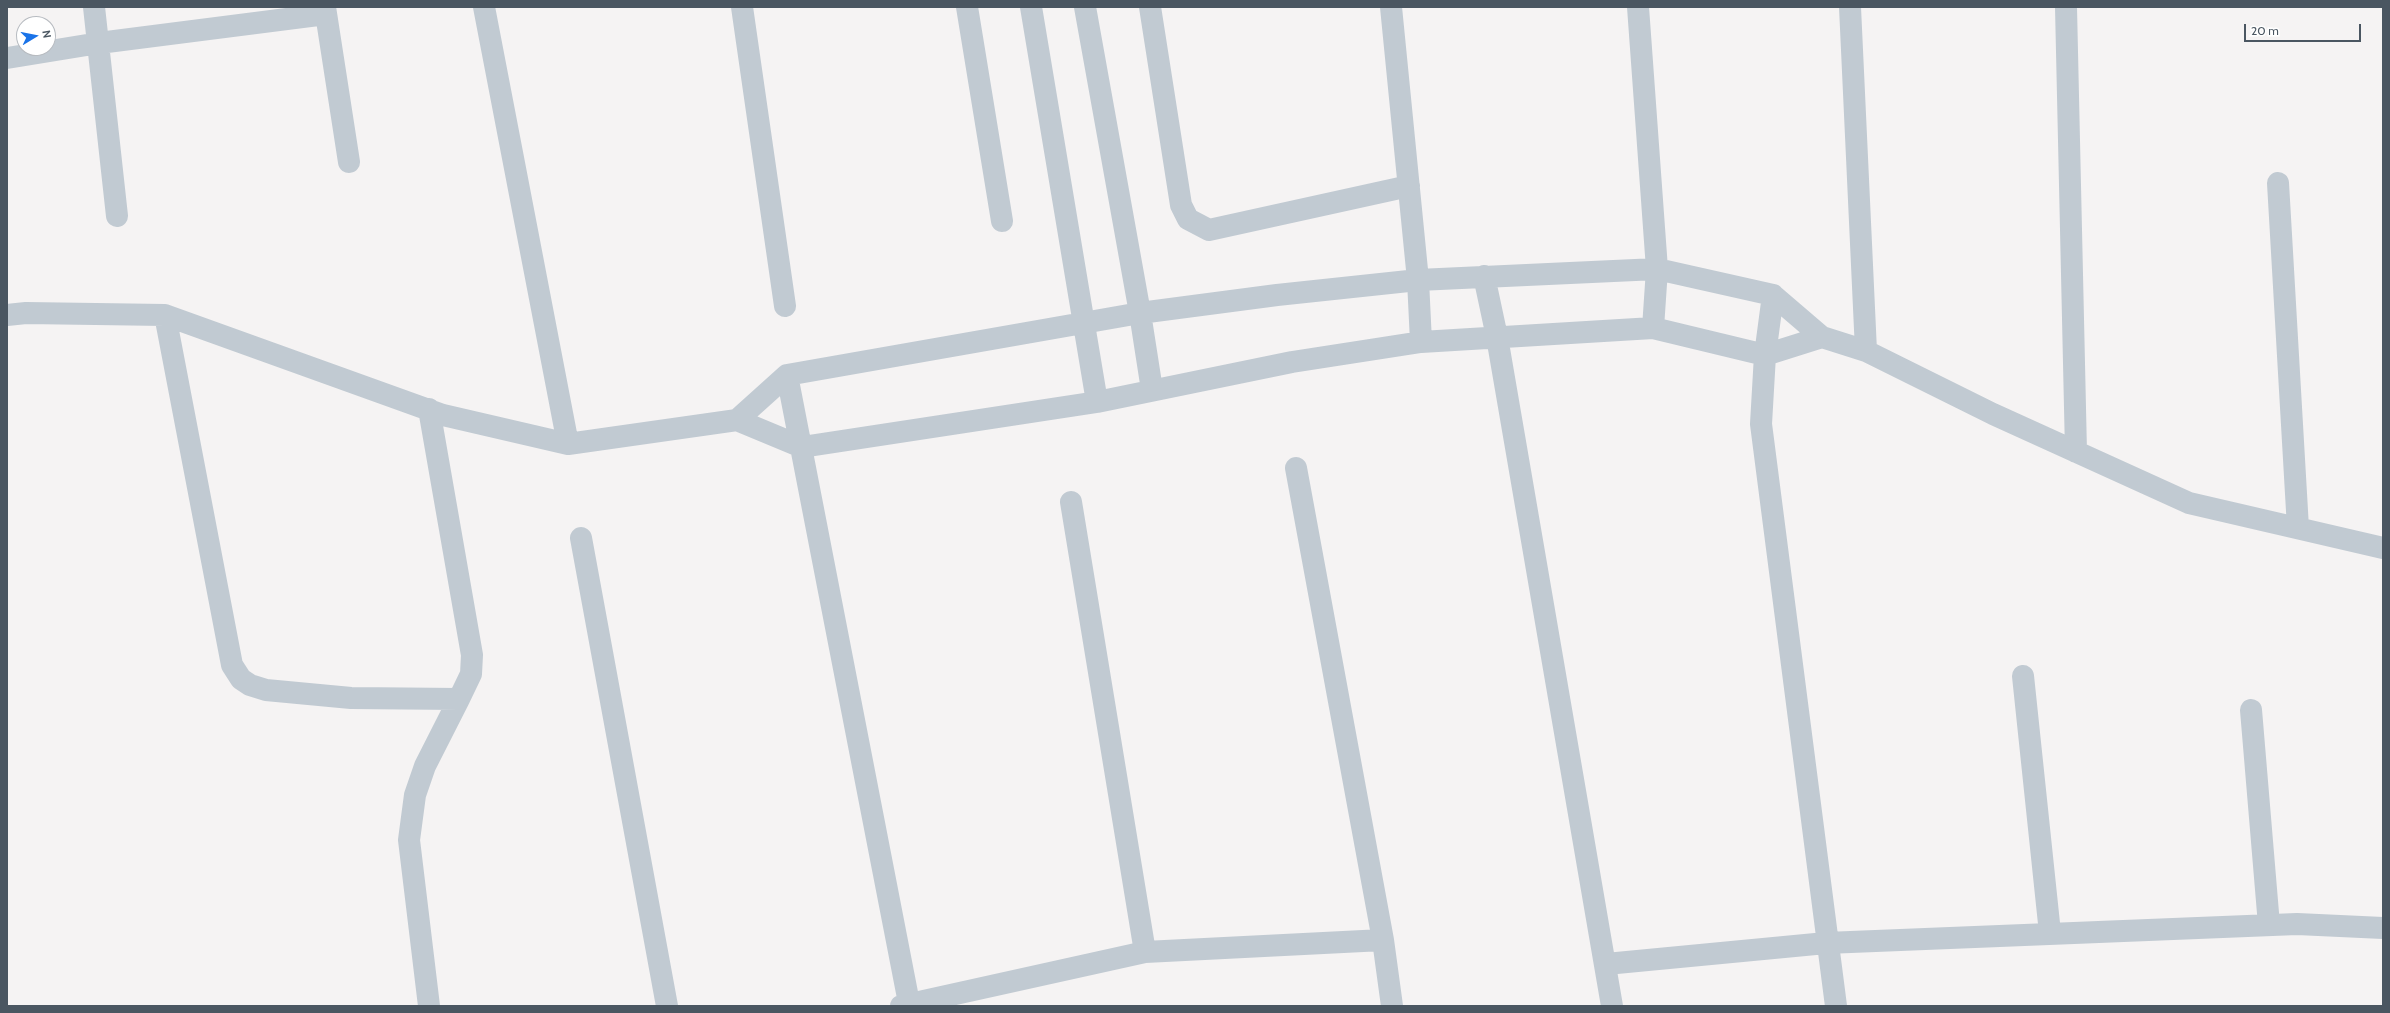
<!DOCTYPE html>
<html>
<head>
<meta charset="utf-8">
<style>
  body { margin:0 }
  #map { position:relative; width:2390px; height:1013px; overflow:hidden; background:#f5f3f3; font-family:Cabin,sans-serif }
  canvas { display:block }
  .frame { position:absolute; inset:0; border:8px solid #4a5661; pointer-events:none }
  .north { position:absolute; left:16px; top:16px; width:40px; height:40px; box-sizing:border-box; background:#fff; border:1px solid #b7bbc0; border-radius:50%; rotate:80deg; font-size:11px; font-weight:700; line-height:16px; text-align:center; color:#4a5661 }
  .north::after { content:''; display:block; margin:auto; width:14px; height:18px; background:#1a73e8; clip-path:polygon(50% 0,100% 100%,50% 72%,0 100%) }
  .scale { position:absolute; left:2244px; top:24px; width:117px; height:18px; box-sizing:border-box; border:2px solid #4a5661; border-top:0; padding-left:5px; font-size:12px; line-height:14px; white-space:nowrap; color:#4a5661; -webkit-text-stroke:3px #fff; paint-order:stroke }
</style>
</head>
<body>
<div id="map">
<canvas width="2390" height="1013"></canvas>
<div class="frame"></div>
<div class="north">N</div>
<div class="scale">20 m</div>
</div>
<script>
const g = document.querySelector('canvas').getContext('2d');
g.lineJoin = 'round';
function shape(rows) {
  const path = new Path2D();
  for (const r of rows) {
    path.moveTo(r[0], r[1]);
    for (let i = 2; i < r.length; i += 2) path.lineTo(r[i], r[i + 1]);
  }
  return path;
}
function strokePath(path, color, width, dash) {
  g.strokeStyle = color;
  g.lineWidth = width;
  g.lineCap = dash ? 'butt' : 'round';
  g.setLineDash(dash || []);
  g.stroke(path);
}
strokePath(shape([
  [94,7,117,216],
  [325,7,349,162],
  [484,7,568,444],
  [742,7,785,306],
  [967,7,1002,221],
  [1031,7,1097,402],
  [1085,7,1140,313,1152,390],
  [1150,7,1181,205,1188,219,1209,230,1409,186],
  [1391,7,1418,280,1421,342],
  [1638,7,1657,269,1653,328],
  [1850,7,1866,351],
  [2066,7,2076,452],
  [7,58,99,43,326,14],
  [2278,183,2298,528],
  [1484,276,1497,337,1612,1006],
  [1773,295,1765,355,1761,424,1836,1006],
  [7,315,26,313,165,315,443,415,568,444,737,420,802,447,1097,402,1292,362,1421,342,1653,328,1765,355,1822,337],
  [165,315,232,665,241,679,250,685,266,690,351,698,459,699,471,674,472,655,429,409],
  [787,375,909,1003],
  [737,420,787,375,1140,313,1277,295,1418,280,1657,269,1773,295,1822,337,1866,351,1993,414,2189,503,2383,548],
  [1296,468,1383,940,1392,1006],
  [1071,502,1145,952],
  [581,538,667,1006],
  [2023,676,2050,933],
  [2251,710,2269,925],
  [1606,964,1826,943,2297,924,2383,928],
  [429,1006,409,840,415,795,425,766,459,699],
  [901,1006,1145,952,1383,940]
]), '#c1cad2', 22);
</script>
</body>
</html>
